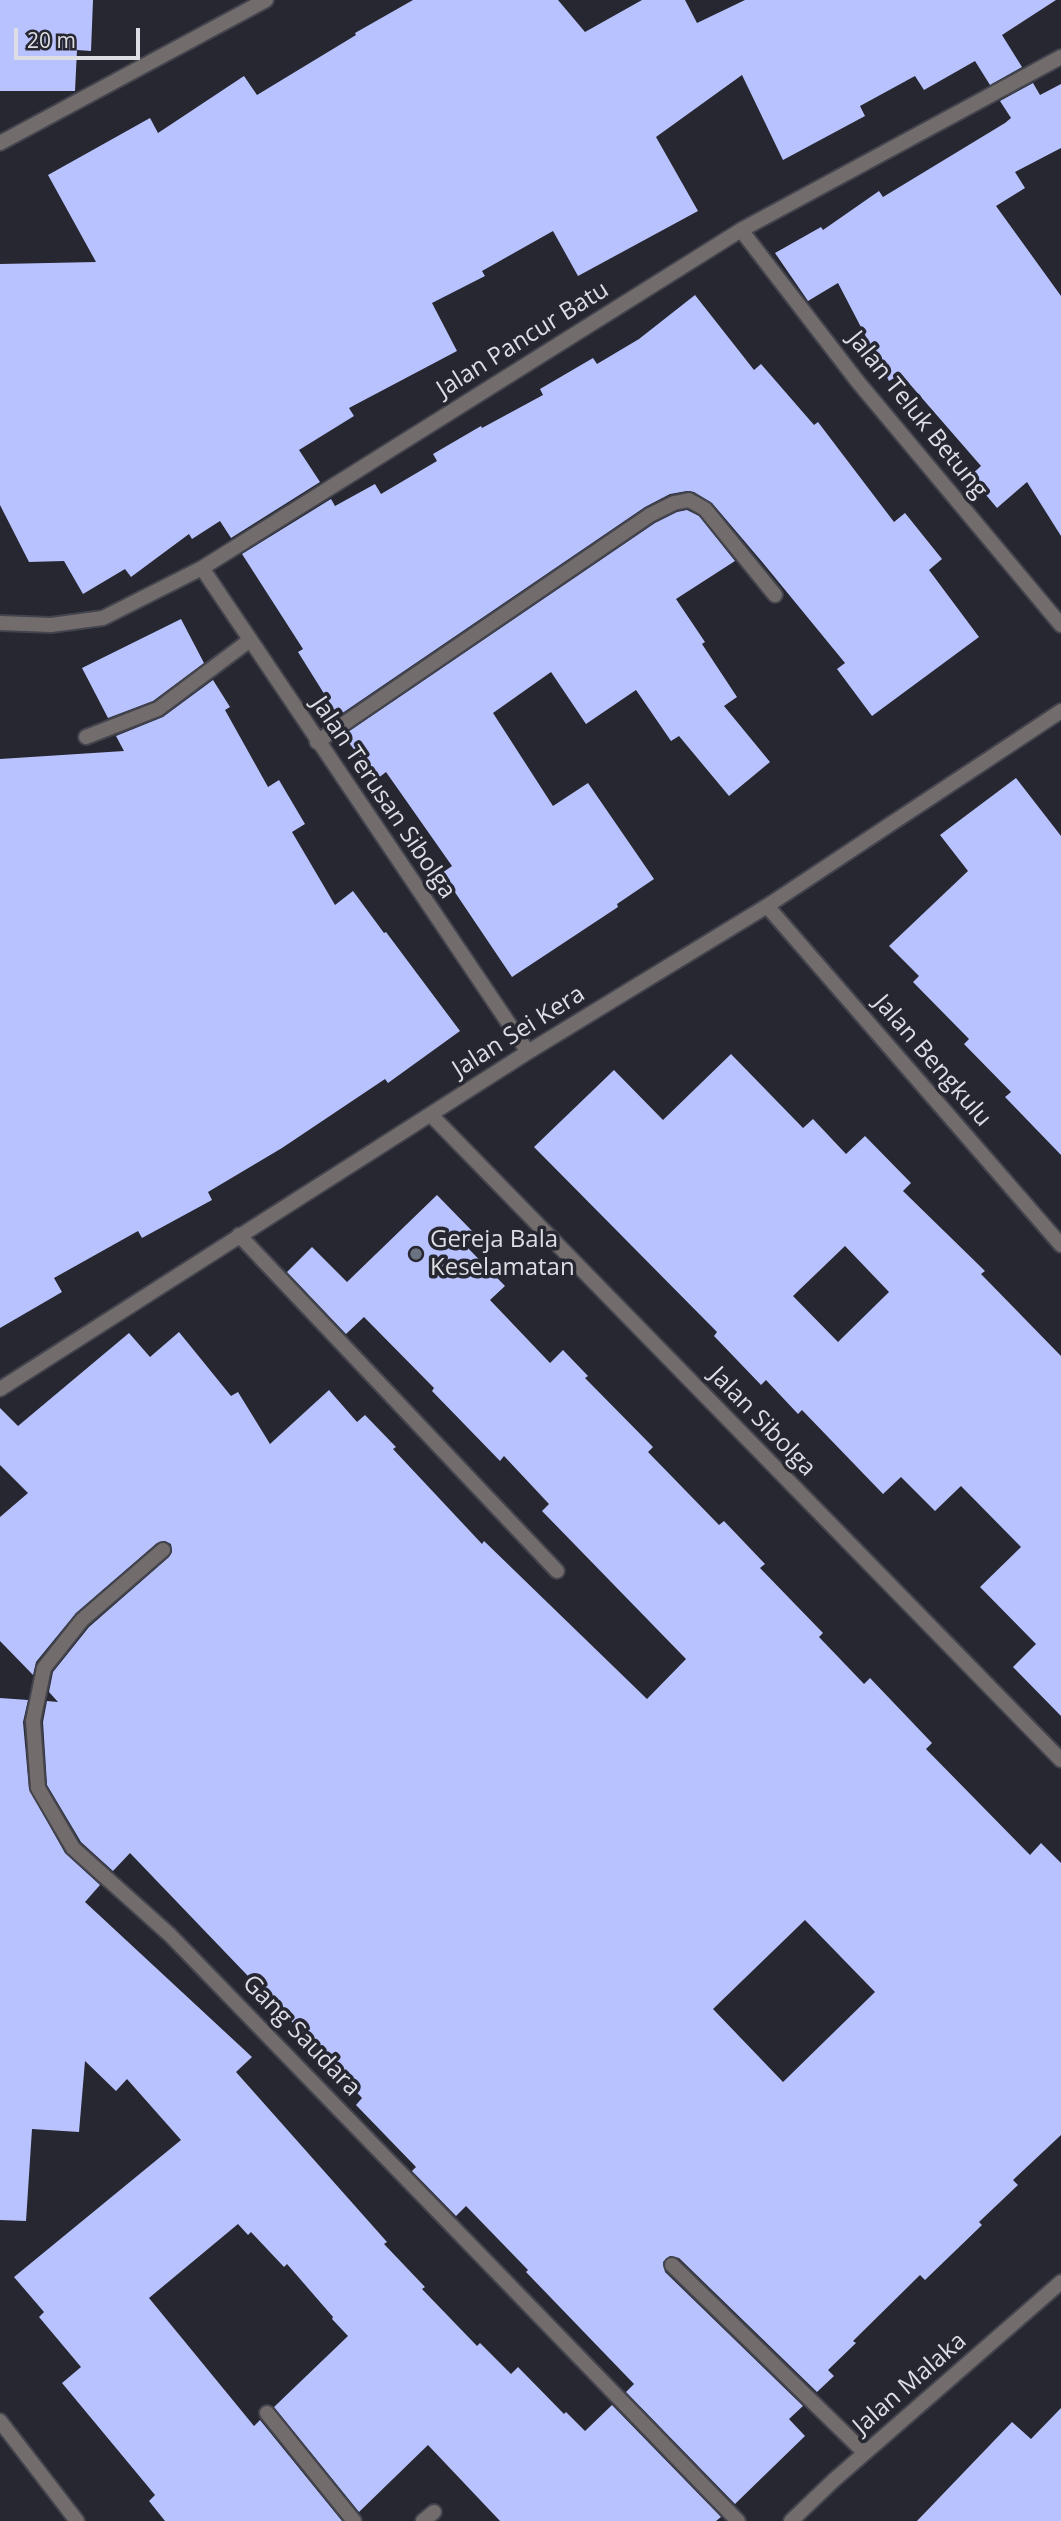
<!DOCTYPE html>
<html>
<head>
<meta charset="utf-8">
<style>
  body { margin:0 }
  #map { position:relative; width:1061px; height:2521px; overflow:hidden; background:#262730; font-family:"Open Sans",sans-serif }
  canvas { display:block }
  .scale { position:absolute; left:14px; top:28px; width:126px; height:32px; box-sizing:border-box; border:4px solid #dddee4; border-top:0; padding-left:9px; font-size:21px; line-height:24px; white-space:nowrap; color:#dddee4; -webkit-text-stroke:5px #262730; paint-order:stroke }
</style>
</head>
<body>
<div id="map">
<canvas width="1061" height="2521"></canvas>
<div class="scale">20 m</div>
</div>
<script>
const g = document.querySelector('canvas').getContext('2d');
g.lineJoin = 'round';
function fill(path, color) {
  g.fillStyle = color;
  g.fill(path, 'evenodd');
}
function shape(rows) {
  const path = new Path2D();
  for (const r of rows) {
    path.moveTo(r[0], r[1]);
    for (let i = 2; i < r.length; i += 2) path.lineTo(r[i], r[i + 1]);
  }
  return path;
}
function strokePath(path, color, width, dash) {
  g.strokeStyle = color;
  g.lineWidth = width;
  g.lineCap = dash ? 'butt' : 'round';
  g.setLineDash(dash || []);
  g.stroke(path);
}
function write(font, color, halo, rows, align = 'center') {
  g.font = font + ' "Open Sans",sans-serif';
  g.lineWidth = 7;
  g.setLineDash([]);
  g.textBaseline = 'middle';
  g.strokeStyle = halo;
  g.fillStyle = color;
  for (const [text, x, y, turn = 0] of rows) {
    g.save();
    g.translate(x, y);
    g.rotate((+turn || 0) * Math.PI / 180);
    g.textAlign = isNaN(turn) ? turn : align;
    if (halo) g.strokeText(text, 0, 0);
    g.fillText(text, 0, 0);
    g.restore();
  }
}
fill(shape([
  [0,0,93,0,91,51,77,50,75,91,0,91],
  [413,0,558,0,585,32,642,0,685,0,697,23,745,0,1056,0,1002,35,1022,67,990,85,975,61,924,90,915,76,860,106,865,116,783,160,742,75,656,137,698,211,578,276,553,231,482,271,485,276,432,303,457,351,349,408,354,416,299,450,320,482,231,538,220,521,192,539,189,534,131,577,125,569,83,594,64,561,29,562,0,505,0,264,96,262,48,175,150,118,158,133,244,76,257,95,356,35,355,33],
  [1033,83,1040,95,1061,84,1061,148,1015,172,1025,188,996,206,1061,296,1061,536,1027,482,997,508,970,476,981,466,901,374,889,381,838,283,808,301,775,253,821,227,823,230,879,191,883,197,1005,123,1011,118,1000,101],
  [695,295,754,370,761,364,814,425,818,422,894,522,905,513,942,559,929,570,979,637,872,716,837,669,845,663,763,563,712,503,694,492,687,491,670,494,645,507,338,716,298,652,303,649,242,554,331,499,335,506,375,484,381,494,437,461,433,454,481,426,482,428,543,395,540,389,593,358,597,364,639,339],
  [687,510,699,516,735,561,676,599,705,642,702,644,737,697,724,706,770,762,729,796,679,736,671,741,636,690,586,724,551,672,493,713,553,806,588,783,654,879,617,904,618,907,512,977,442,873,452,866,386,772,377,779,346,739,350,736,348,732,655,523,677,512],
  [181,619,204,663,153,701,108,718,82,668],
  [213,680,230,707,225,710,268,787,279,780,305,824,292,832,335,905,353,891,384,933,386,932,460,1031,388,1083,385,1079,282,1148,208,1192,212,1200,142,1238,138,1231,54,1278,62,1292,0,1328,0,759,124,751,116,736,163,717],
  [1016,778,1061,836,1061,1155,1005,1097,1011,1092,964,1044,969,1039,913,982,919,976,889,946,968,871,940,835],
  [731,1054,803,1128,813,1119,846,1154,865,1136,911,1183,903,1191,985,1271,981,1274,1061,1356,1061,1716,1013,1667,1036,1644,980,1587,1021,1547,961,1486,935,1511,901,1477,883,1494,802,1410,798,1414,766,1380,761,1385,714,1336,717,1332,534,1147,614,1070,663,1120],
  [845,1246,889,1292,838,1342,793,1296],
  [437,1195,475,1234,465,1245,505,1286,490,1300,550,1363,563,1350,588,1376,585,1378,653,1447,648,1452,719,1525,724,1521,765,1564,760,1568,823,1633,819,1637,864,1684,870,1678,932,1743,926,1749,1030,1855,1041,1843,1061,1863,1061,2135,1013,2180,1018,2185,979,2222,982,2225,925,2280,920,2275,853,2341,856,2343,828,2370,834,2376,817,2392,679,2258,670,2256,663,2262,665,2272,803,2406,789,2419,805,2436,735,2504,626,2392,634,2384,526,2272,528,2270,466,2206,456,2216,412,2171,416,2167,356,2105,362,2098,316,2049,317,2048,130,1853,113,1871,81,1842,47,1785,43,1722,47,1701,58,1702,49,1692,53,1672,89,1627,169,1557,172,1552,171,1544,165,1541,157,1543,76,1613,36,1662,33,1675,0,1641,0,1517,28,1493,0,1465,0,1408,18,1426,129,1333,150,1357,179,1332,231,1396,238,1392,270,1444,329,1390,357,1422,365,1415,396,1447,393,1449,482,1544,484,1541,647,1699,686,1659,542,1511,549,1504,504,1456,500,1461,432,1391,434,1388,364,1317,346,1334,287,1272,312,1247,347,1282],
  [805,1920,875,1992,783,2082,713,2009],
  [0,1698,28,1700,23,1722,29,1789,65,1853,100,1885,85,1902,252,2057,236,2072,387,2242,384,2244,425,2287,422,2289,477,2346,480,2343,511,2374,518,2367,564,2414,566,2412,585,2431,612,2405,721,2517,716,2521,500,2521,428,2445,359,2512,274,2407,348,2336,332,2319,333,2317,287,2264,284,2267,251,2232,248,2235,238,2224,149,2298,254,2426,260,2420,342,2521,165,2521,149,2501,155,2495,62,2383,81,2367,39,2317,44,2312,14,2277,181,2140,127,2079,116,2091,85,2061,79,2132,32,2129,26,2221,0,2220],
  [1061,2408,1061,2521,917,2521,1012,2422,1031,2439]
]), '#b8c2fe');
const lane = shape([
  [86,737,158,709,250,640]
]);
const street = shape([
  [0,143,266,0],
  [741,230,858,382,1061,625],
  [202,568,528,1052],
  [0,623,51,625,103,618,202,568,741,230,1061,57],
  [317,742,650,515,674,503,689,500,705,509,775,595],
  [767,906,1061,1245],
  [431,1115,1061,1760],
  [239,1235,557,1571],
  [0,1389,528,1052,767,906,1061,711],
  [163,1550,82,1620,44,1668,33,1721,38,1788,73,1848,170,1935,738,2521],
  [672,2265,865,2453],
  [267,2413,354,2521],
  [0,2421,77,2521],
  [423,2521,434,2512],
  [791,2521,834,2480,1061,2282]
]);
strokePath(lane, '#43444d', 18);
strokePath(street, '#43444d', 18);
strokePath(lane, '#726c6c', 14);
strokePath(street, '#726c6c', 14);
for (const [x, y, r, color] of [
  [416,1254,7,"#6b7280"]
]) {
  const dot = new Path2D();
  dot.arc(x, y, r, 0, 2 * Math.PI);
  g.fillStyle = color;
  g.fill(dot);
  strokePath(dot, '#262730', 2.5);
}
write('24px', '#dddee4', '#262730', [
  ["Jalan Pancur Batu",523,340,-32],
  ["Jalan Teluk Betung",917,415,51],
  ["Jalan Terusan Sibolga",383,798,56],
  ["Jalan Sei Kera",519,1032,-32],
  ["Jalan Bengkulu",932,1061,49],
  ["Jalan Sibolga",762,1422,46],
  ["Gang Saudara",301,2036,46],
  ["Jalan Malaka",910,2384,-41]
]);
write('24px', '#dddee4', '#262730', [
  ["Gereja Bala",430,1240],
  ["Keselamatan",430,1268]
], 'left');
</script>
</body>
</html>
